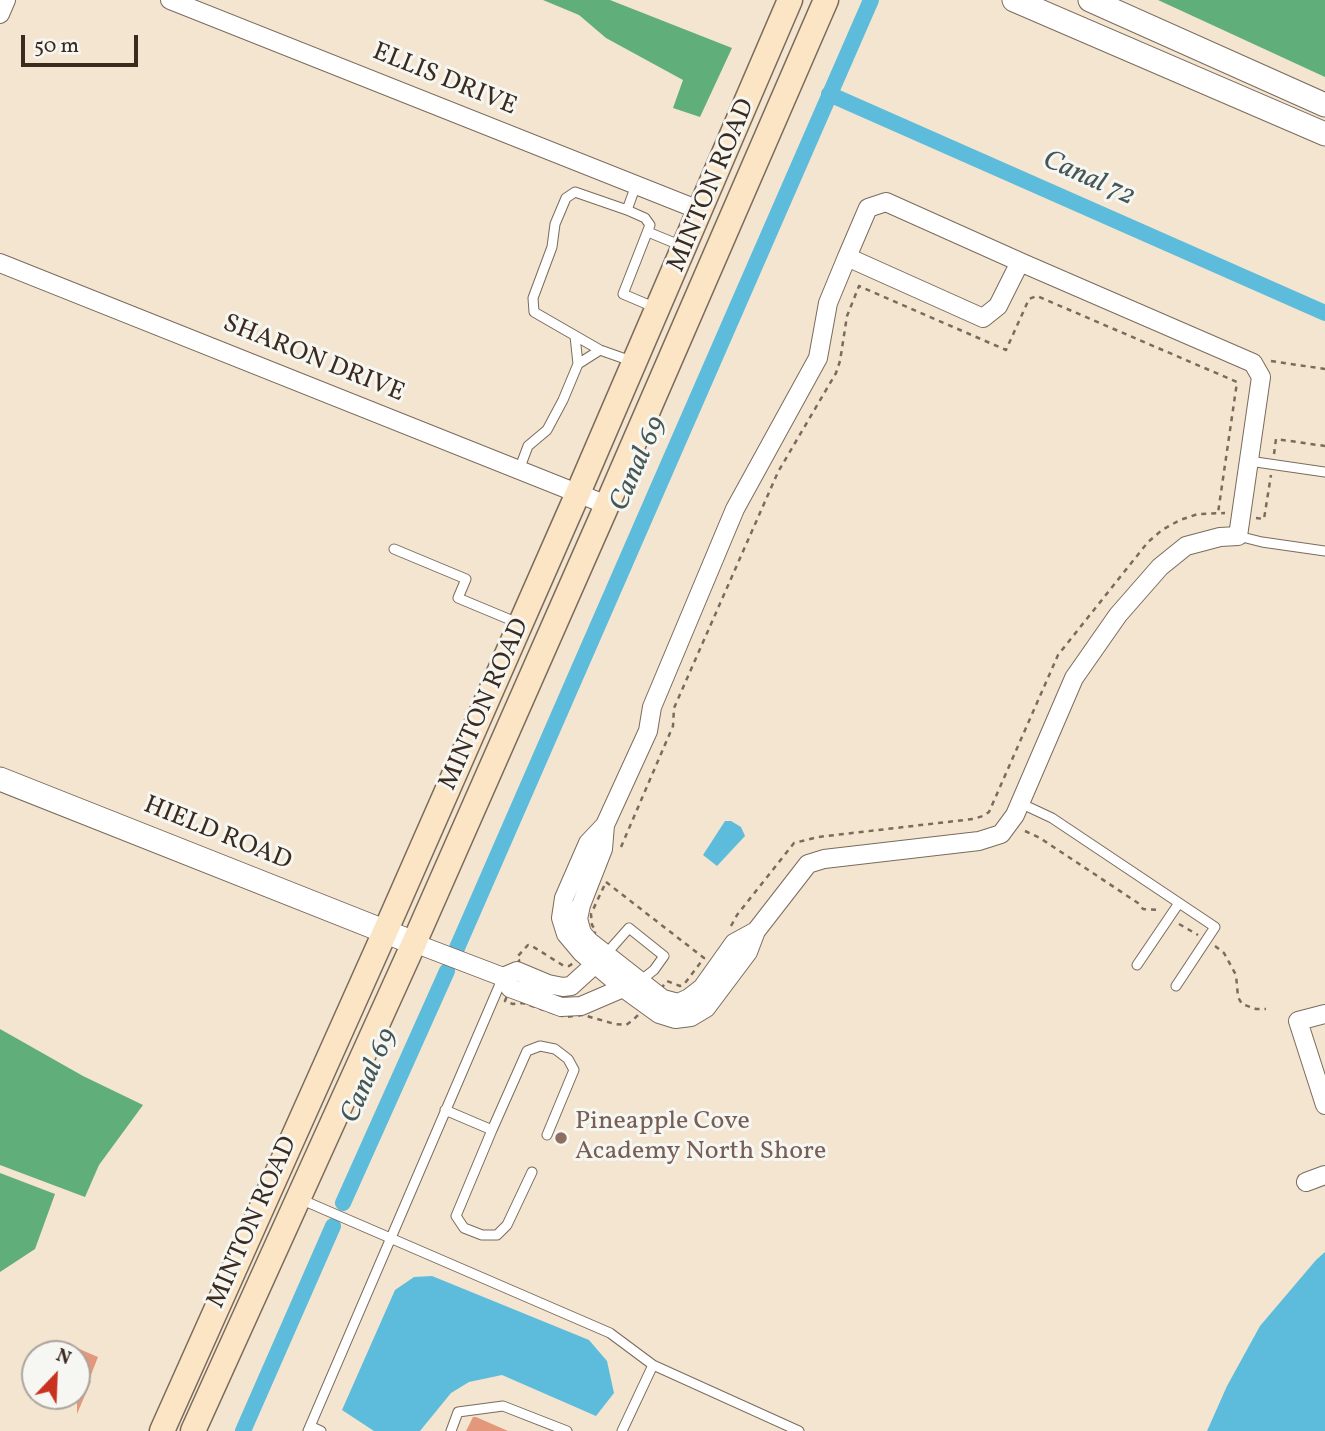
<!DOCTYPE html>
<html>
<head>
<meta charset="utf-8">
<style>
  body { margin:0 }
  #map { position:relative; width:1325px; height:1431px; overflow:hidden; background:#f3e5d0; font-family:Vollkorn,serif }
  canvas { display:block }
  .north { position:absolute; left:21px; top:1340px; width:70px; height:70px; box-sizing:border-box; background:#f6f6f2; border:2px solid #aba49d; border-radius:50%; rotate:23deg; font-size:19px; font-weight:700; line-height:28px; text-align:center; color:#3b2a1e }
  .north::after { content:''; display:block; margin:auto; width:24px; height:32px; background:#c8321e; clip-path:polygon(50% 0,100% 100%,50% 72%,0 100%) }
  .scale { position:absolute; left:21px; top:35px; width:117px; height:32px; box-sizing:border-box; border:4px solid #3b2a1e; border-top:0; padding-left:9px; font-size:21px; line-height:24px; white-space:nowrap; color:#3b2a1e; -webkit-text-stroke:5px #f6f6f2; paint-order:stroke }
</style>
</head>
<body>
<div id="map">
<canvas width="1325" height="1431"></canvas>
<div class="north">N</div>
<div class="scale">50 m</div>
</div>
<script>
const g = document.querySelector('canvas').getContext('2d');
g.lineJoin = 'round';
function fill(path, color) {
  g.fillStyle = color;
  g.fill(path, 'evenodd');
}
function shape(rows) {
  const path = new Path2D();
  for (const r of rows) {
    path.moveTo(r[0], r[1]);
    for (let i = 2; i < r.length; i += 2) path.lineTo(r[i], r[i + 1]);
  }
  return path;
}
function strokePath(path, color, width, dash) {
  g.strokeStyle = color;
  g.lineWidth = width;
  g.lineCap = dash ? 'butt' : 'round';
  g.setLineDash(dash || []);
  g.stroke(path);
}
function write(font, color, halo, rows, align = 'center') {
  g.font = font + ' Vollkorn,serif';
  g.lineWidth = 6;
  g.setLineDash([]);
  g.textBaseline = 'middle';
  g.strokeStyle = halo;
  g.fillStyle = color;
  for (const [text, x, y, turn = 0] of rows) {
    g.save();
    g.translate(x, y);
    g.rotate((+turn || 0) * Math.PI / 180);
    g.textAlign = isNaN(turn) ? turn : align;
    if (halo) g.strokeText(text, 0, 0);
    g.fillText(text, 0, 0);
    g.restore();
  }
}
fill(shape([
  [543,0,610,0,732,48,700,117,673,108,683,80,606,38,579,15],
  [1158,0,1325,0,1325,77],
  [0,1029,83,1076,143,1105,99,1165,85,1197,0,1165],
  [0,1173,55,1194,35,1249,0,1272]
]), '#60ae79');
fill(shape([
  [725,821,731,821,741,827,745,836,717,866,703,855],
  [1325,1252,1325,1431,1207,1431,1227,1386,1260,1326,1316,1260],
  [432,1276,589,1340,607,1361,614,1393,596,1416,502,1375,469,1382,451,1393,420,1431,374,1431,342,1410,395,1290,414,1277]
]), '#5dbcdb');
strokePath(shape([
  [829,94,1325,313],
  [457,948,871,0],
  [343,1203,447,971],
  [243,1431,333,1226]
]), '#5dbcdb', 16);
fill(shape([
  [77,1348,98,1357,89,1380,91,1381,77,1414],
  [473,1417,476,1417,508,1431,466,1431]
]), '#e3987c');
const service = shape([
  [627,210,645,218,650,225,623,294,656,308],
  [648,232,682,246],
  [575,336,578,364],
  [634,362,600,350,534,312,533,298,552,247,555,224,566,198,575,192,627,210,636,185],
  [1249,461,1325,472],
  [519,470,528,446,547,430,563,400,578,364,600,350],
  [1238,536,1262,542,1325,551],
  [394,549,466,579,458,598,518,623],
  [1020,803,1052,818,1215,927,1176,986],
  [606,954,629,928,664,956,654,970,640,981],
  [1137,965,1179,903],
  [445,1110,492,1130,456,1216,464,1228,482,1235,497,1235,507,1225,532,1172],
  [492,1130,527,1051,540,1046,555,1049,568,1059,574,1070,547,1135],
  [300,1199,610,1333,653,1365,799,1431],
  [310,1426,321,1431],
  [308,1431,503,977],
  [451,1431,458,1412,503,1406,567,1431],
  [622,1431,653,1365]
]);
const minor = shape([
  [170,0,699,210],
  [0,14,6,0],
  [0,263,607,505],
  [605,825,603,849,581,905,578,919,582,933,589,941,663,999,678,1003,689,998,702,988,734,943,756,931,748,952,706,1008,691,1017,675,1019,659,1014,623,988,582,953,566,934,561,918,564,898,588,843,605,825],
  [605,825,648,731,652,707,735,509,818,358,828,303,847,257],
  [756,931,808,864,824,859,979,841,1001,834,1015,815,1074,678,1118,615,1160,567,1186,546,1220,537,1238,536,1261,377,1253,363,1020,262,998,306,983,318,847,257,868,208,886,202,1020,262],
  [414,943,503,977,510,988,561,1007,581,1006,630,985],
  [503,977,517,971,548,984,563,987,571,986,604,956],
  [1325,1014,1298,1021,1325,1105],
  [1306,1182,1325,1175]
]);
const tertiary = shape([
  [1014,0,1325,134],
  [1090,0,1325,105],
  [0,779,414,943]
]);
const secondary = shape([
  [162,1431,385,932,578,493,790,0],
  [193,1431,414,943,607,505,826,0]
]);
strokePath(service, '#7b6b5c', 11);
strokePath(minor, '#7b6b5c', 20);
strokePath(tertiary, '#7b6b5c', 25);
strokePath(secondary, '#7b6b5c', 27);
strokePath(shape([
  [1271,361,1325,369],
  [1274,454,1276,439,1325,446],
  [1256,518,1264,519,1271,475],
  [1025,831,1040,838,1138,903,1143,909,1159,910],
  [621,847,673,726,674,708,778,472,836,373,840,361,847,316,859,286,1006,350,1029,299,1037,296,1237,382,1218,513],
  [606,882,704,958,685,983,680,986,667,981,647,1006,633,1020,626,1025,615,1024,583,1015,565,1017,523,1003,513,1004,505,1001,519,964,519,960,517,957,528,945,532,946,564,966,569,966,575,962,596,931,592,925,591,914,606,882],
  [1179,924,1198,935],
  [731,926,737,915,794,843,818,837,973,819,983,816,989,812,1058,655,1148,542,1162,530,1180,520,1198,514,1225,513],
  [1215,946,1224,953,1236,975,1238,997,1242,1004,1256,1009,1266,1009]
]), '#7b6b5c', 2.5, [5, 5]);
strokePath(service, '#fff', 9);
strokePath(minor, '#fff', 18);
strokePath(tertiary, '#fff', 23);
strokePath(secondary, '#fce5c4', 24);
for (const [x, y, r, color] of [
  [561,1138,7,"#8d6e63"]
]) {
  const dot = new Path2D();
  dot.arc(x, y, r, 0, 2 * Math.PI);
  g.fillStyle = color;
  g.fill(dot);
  strokePath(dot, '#f6f6f2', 2.5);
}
write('26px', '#3b2a1e', '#f6f6f2', [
  ["ELLIS DRIVE",444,81,22],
  ["MINTON ROAD",713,186,-67],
  ["SHARON DRIVE",313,360,22],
  ["MINTON ROAD",486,705,-66],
  ["HIELD ROAD",217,835,22],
  ["MINTON ROAD",254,1223,-66]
]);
write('26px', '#785e54', '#f6f6f2', [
  ["Pineapple Cove",575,1123],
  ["Academy North Shore",575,1153]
], 'left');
write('italic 28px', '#455657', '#f6f6f2', [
  ["Canal 72",1088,180,24],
  ["Canal 69",640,464,-66],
  ["Canal 69",371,1076,-66]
]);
</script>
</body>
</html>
